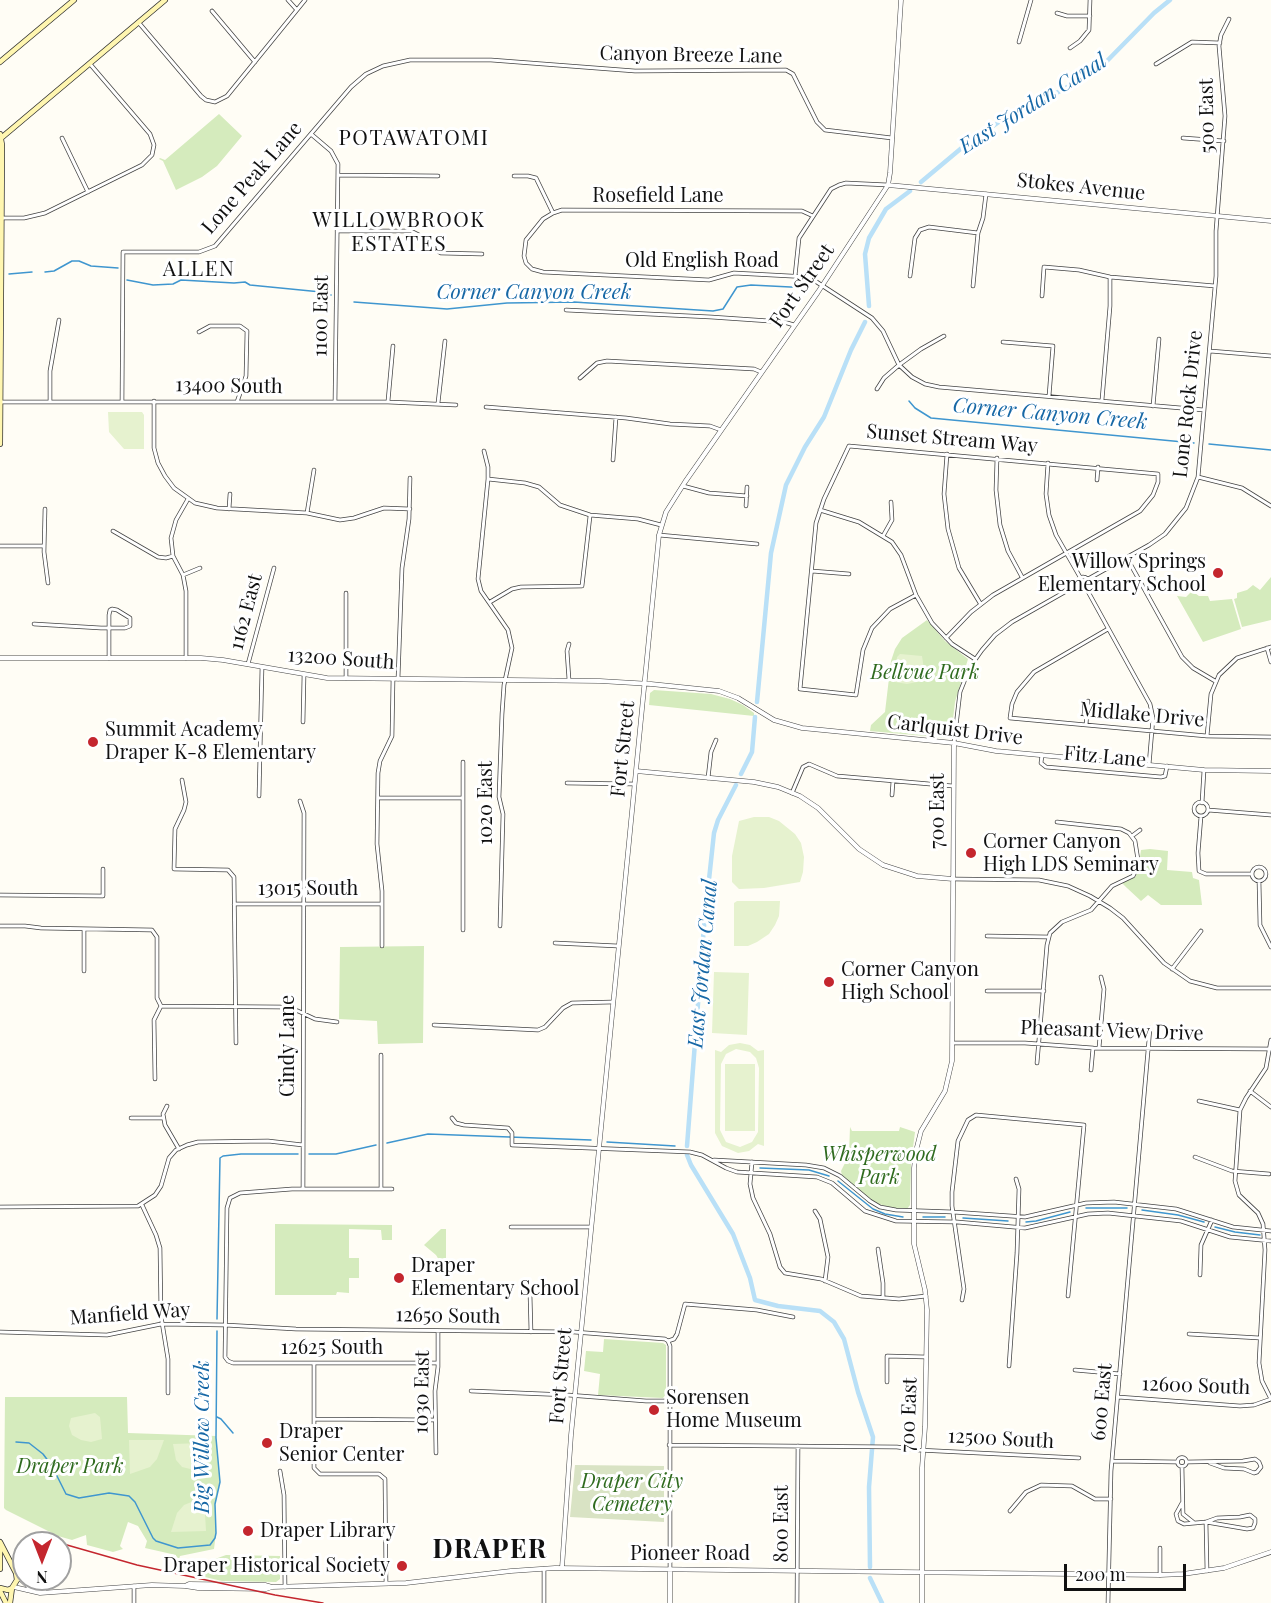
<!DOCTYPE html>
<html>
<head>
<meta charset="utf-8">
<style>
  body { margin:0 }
  #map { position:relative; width:1271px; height:1603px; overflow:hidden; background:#fffdf5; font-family:"Playfair Display",serif }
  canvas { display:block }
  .north { position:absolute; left:12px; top:1531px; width:60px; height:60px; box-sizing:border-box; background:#fff; border:2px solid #a0a0a0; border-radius:50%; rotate:180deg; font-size:16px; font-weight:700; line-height:24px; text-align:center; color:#111 }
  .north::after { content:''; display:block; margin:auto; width:21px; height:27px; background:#c4262e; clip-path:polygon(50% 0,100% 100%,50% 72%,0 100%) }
  .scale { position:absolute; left:1064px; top:1564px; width:122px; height:27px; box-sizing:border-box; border:3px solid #111; border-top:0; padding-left:8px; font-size:18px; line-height:21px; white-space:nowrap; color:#111; -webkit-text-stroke:4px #fff; paint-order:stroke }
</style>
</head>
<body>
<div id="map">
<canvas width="1271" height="1603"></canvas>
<div class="north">N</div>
<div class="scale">200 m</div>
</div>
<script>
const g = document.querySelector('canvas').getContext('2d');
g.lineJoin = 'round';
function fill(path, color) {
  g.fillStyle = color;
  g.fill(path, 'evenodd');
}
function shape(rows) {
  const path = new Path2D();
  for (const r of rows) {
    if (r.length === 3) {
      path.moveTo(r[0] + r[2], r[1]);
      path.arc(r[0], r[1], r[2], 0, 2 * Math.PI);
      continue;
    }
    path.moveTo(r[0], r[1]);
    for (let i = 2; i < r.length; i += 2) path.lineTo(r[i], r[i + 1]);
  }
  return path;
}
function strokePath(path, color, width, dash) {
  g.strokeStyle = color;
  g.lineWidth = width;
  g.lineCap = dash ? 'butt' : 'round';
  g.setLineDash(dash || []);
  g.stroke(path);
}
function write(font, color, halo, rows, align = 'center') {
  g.font = font + ' "Playfair Display",serif';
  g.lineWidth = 6;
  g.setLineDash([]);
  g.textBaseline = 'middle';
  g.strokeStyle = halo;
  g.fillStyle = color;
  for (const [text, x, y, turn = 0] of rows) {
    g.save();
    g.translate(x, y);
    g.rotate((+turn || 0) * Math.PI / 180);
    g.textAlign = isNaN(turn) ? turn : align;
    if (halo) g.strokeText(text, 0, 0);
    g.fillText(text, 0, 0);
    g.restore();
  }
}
fill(shape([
  [219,114,242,136,217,166,202,177,176,190,163,161,159,159,160,158,165,160],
  [1271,577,1271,620,1242,627,1234,599,1237,598,1237,593,1247,590,1253,585,1260,590],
  [1192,591,1199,596,1208,596,1210,601,1232,599,1241,629,1203,642,1177,596,1186,597],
  [927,620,945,641,968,659,955,702,951,736,947,738,870,731,871,725,885,712,891,661,895,649,902,638],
  [654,690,711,694,730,699,743,705,754,713,754,716,649,705,650,693],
  [1150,849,1168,851,1167,870,1192,872,1193,878,1199,880,1202,905,1161,905,1148,895,1141,901,1127,888,1122,883,1135,877,1138,872,1141,850],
  [424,946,423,1043,378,1044,377,1021,339,1019,340,947],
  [850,1127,852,1131,899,1131,900,1127,915,1132,911,1163,910,1205,907,1209,892,1208,876,1203,866,1196,842,1175,841,1171,849,1155],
  [275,1224,392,1225,392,1240,382,1240,381,1230,349,1229,349,1258,359,1258,359,1278,349,1278,349,1293,337,1292,336,1295,275,1295],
  [441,1229,446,1229,446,1258,439,1260,436,1255,424,1245],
  [604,1339,663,1343,666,1345,666,1394,663,1398,598,1395,600,1374,584,1371,586,1351,603,1352],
  [5,1397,127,1397,128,1433,216,1436,220,1482,215,1505,216,1533,214,1549,180,1556,179,1559,176,1559,176,1555,145,1548,147,1541,138,1526,128,1522,120,1546,123,1549,113,1552,87,1545,86,1535,72,1540,58,1536,6,1510,4,1508],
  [226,1555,280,1556,280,1579,276,1582,222,1581,179,1571,176,1568,214,1561,215,1559]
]), '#d5ebbd');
fill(shape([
  [575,1465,664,1466,664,1522,570,1517]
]), '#d9e3c4');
fill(shape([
  [108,412,142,412,144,415,144,449,124,449,109,432],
  [900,654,922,656,924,669,917,682,907,684,895,682,897,657],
  [754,817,769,817,779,821,795,834,801,843,804,857,803,872,800,882,764,888,739,889,732,882,732,856,739,821],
  [737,901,780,901,779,916,775,925,769,934,757,942,748,946,734,946,734,903],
  [714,972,749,973,747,1035,712,1033],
  [740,1043,750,1045,758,1051,764,1050,764,1146,758,1144,749,1151,738,1153,722,1146,715,1133,715,1050,721,1052,729,1045],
  [736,1049,750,1052,756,1058,759,1068,758,1132,752,1142,740,1147,726,1142,720,1130,721,1064,726,1054],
  [725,1064,755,1064,755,1131,725,1131],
  [95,1413,100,1417,102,1439,91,1442,81,1440,72,1435,69,1426,71,1418],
  [129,1440,164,1440,157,1459,150,1467,130,1474],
  [203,1443,203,1472,182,1467,176,1460,173,1444],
  [204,1497,206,1531,171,1532,177,1513,184,1505]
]), '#e6f2cf');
strokePath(shape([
  [45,272,54,271,72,261,79,261,91,266,118,268],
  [9,274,32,272],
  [127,280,153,285,173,284,181,280,234,283,245,282,250,285,321,292,331,295],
  [354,302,447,309,507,303,574,302,713,311,723,309,737,287,751,285,810,288],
  [909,401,915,408,931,418,1194,443],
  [1209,444,1271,450],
  [607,1142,675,1146],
  [387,1143,428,1134,591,1140],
  [309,1154,336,1154,376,1145],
  [760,1168,809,1170,829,1176],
  [838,1181,873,1209,885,1214,903,1217],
  [1086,1208,1127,1208],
  [1142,1210,1178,1215,1204,1222],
  [923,1217,945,1217],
  [963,1218,1008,1221],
  [1026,1222,1036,1221,1070,1212],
  [1215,1227,1235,1232,1260,1235],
  [217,1319,220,1158,223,1156,241,1154,298,1154],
  [217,1417,221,1419,233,1433],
  [16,1442,29,1443,43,1454,52,1466,66,1494,79,1498,109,1493,129,1496,135,1502,153,1538,156,1541,178,1548,210,1545,215,1538,216,1533,215,1504,220,1482,216,1438,217,1331]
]), '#3f96cf', 1.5);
strokePath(shape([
  [921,182,964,146,1012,113,1038,103,1084,78,1106,62,1154,13,1170,0],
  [869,306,865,254,869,238,886,209,910,191],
  [757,702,771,553,786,485,805,447,824,417,851,350,865,322],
  [741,774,752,752,755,717],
  [687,1146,704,926,714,833,718,820,736,785],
  [687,1155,691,1165,733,1234,750,1278,755,1300,778,1306,820,1311,834,1322,844,1339,858,1392,873,1437,869,1487,870,1567],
  [870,1578,882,1603]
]), '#b9e0f7', 4.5);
const minor = shape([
  [288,0,297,10],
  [212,11,255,62],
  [1057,13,1067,16,1090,16],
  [139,23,201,96,206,100,215,102,227,96,305,0],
  [1019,42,1031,0],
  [1070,48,1080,41,1089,30,1090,0],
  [1156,64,1192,42,1220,43],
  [311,134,331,151,338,164,335,402],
  [62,138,88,192],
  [1183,138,1224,141],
  [338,175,438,176],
  [514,176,528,176,536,178,553,213],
  [813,216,802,211,562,210,553,213,543,219,526,240,524,256,526,263,532,269,543,272,709,280,734,273,809,277,872,318,883,331,899,365,912,377,925,384,939,387,1204,410],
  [2,218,24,218,45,213,142,165,152,155,154,145,150,134,90,64],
  [337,231,411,231,419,235,432,248,441,253,482,254],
  [795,276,799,238,831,189,839,185,846,183,888,185],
  [910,276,915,238,920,230,929,227,978,233],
  [973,286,978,233,983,218,986,194],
  [1042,296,1044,267,1079,270,1110,277,1215,286],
  [566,310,711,317,784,322,794,325],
  [199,332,210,326,240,326,247,331,246,376,237,402],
  [1003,342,1053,346,1049,396],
  [1210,351,1271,356],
  [580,378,597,363,607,361,754,369,761,372],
  [877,389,884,378,899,365,921,349,944,336],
  [1102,400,1110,306,1110,277],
  [154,401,154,448,158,463,165,476,174,488,195,503,217,508,307,513,340,520,354,518,384,508,410,509],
  [388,401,393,346],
  [1,402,388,402,456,405],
  [50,402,50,371,59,320],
  [122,402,123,252,199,252,215,246,351,87,366,74,383,66,410,60,491,60,635,71,786,70,793,74,817,122,825,130,892,138],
  [438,403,445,341],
  [1153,406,1159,339],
  [486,407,626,418,670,424,710,426,721,430],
  [484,451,488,467,488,479,478,579,481,591,508,630,512,648,504,685,502,714,499,797,503,814,500,926],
  [947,454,944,494,948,529,959,568,980,603],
  [997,458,996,490,1000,525,1008,551,1022,577],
  [613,460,616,417],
  [1048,463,1046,494,1049,515,1056,535,1080,577],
  [1198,477,1242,488,1271,506],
  [488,479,525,483,539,487,560,505,590,515,638,519,661,525],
  [1097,480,1098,467],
  [683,486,709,493,747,496],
  [746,506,747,487],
  [45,509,44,552,48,583],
  [229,509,230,494],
  [820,510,859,522,892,542,901,555,916,595,932,623,952,644,975,659],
  [307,513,314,470],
  [113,531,158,557,166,558,173,556],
  [659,535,757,544],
  [883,536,892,520,891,502],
  [0,546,44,546],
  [1127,558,1182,657,1193,668,1215,681],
  [812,571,849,574],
  [183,575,200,568],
  [1083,583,6],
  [1088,579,1149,545,1165,534,1186,508,1198,477,1216,276,1216,231,1225,116,1219,46,1221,35,1229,19],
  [1086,588,1150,704,1153,718,1149,765],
  [916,595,890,609,872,628,863,650,856,695,800,689,816,523,824,499,849,446,1158,474,1158,482,1153,495,1140,511,993,595,971,612,946,638],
  [490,602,512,589,521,587,582,586,590,516],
  [34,624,101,628,125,628,130,626,130,618,117,610,112,609,110,610,109,615,109,658],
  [1108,629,1034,672,1017,692,1012,704,1010,718,1207,736,1271,737],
  [1267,648,1271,662],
  [186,658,186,591,183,575,173,556,171,538,176,520,188,499],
  [248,664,274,568],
  [346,678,346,593],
  [398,679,402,568,409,519,410,478],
  [569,680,567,651,569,644],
  [303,722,304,675],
  [1086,725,1088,701],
  [1207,736,1211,694,1219,675,1237,658,1271,647],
  [954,743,960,692,970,667,982,650,995,635,1012,622,1077,585],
  [1042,755,1041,763,1046,767,1161,777,1165,776,1167,766],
  [708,778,711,752,716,740],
  [182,780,186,802,184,810,175,829,174,869,228,870,234,877,236,1043],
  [567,783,634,784],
  [792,793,803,767,809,764,837,776,953,786],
  [892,795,893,781],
  [259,796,262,667],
  [378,798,463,798],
  [300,801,304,813,303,1189],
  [1201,809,7],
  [1202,803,1204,770],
  [1208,810,1271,815],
  [1201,816,1198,853,1199,871,1206,874,1252,874],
  [1132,836,1140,830],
  [1259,874,7],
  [953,879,1039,880,1068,886,1090,896,1110,908,1123,918,1164,963,1190,981,1217,988,1271,988],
  [1259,881,1260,925,1271,947],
  [0,895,103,896,103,869],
  [234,904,382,904],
  [0,926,25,926,41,928,152,930,157,937,157,998,161,1006],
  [84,929,84,971],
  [463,930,463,762],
  [987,936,1049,937],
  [555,943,618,946],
  [382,946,382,891,377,844,378,773,380,761,392,736,393,679],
  [1172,969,1201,931],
  [987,991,1044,991],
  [161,1006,280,1007,298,1011,315,1019,337,1022],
  [434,1025,538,1030,545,1027,563,1008,572,1003,613,1002],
  [953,1043,1025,1043,1093,1048,1271,1049],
  [1099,1048,1104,989,1101,977],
  [381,1055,381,1189],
  [1037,1063,1047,945,1050,933,1062,922,1091,910,1112,886,1133,876,1136,870,1138,860,1135,841,1129,833,1121,829,1057,822],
  [1091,1070,1093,1048],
  [155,1079,154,1020,161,1006],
  [1250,1091,1271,1107],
  [1199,1101,1240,1110],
  [167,1106,163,1114,165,1125,179,1149],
  [131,1118,163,1118],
  [452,1118,456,1123,464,1125,508,1128,512,1133,512,1145,690,1152,702,1155,726,1168,737,1172,817,1177,832,1183,865,1211,896,1221,957,1222,1025,1228,1088,1214,1108,1213,1181,1221,1230,1237,1271,1241],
  [1195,1157,1232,1171,1269,1174],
  [714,1160,806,1165,824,1168,840,1176,870,1201,880,1207,896,1210,953,1212,1025,1217,1086,1203,1114,1202,1176,1209,1233,1227,1271,1231],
  [752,1162,750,1184,753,1198,770,1234,780,1267,785,1273,821,1279,861,1296,899,1299,926,1296],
  [392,1189,292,1189,240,1193,230,1198,227,1208,225,1357,228,1361,233,1363,438,1363],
  [142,1205,156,1235,160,1248,161,1316,168,1359,168,1393],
  [0,1207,138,1206,155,1195,161,1186,169,1158,176,1150,187,1145,198,1142,268,1141,303,1145],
  [815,1211,820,1219,828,1257,825,1281],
  [511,1227,591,1227],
  [878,1249,883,1283,883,1297],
  [1200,1275,1201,1245,1212,1220],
  [530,1294,531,1332],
  [962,1300,964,1289,952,1206,952,1192,958,1141,968,1120,976,1115,1084,1125,1068,1296],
  [0,1332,107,1335,161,1324,225,1325,296,1329,574,1332,665,1339,668,1341],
  [1189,1334,1260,1338],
  [668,1341,670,1346,670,1569],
  [668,1341,674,1339,677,1334,685,1304,757,1310,793,1317],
  [314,1363,314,1468,320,1474,379,1474,385,1479,386,1583],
  [1009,1366,1017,1253,1019,1189,1016,1179],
  [1075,1370,1120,1374],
  [887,1382,887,1356,926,1357],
  [471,1391,568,1395,646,1401,670,1401],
  [1118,1397,1240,1406,1254,1405,1271,1399,1262,1381,1259,1363,1265,1250,1263,1224,1258,1213,1239,1195,1235,1181,1240,1110,1246,1098,1266,1068,1271,1040],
  [314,1419,435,1420],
  [669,1445,897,1447,918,1450,1079,1458],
  [436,1453,435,1391,438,1367,438,1331],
  [1182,1462,4.5],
  [1113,1461,1177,1462],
  [1187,1462,1243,1461,1255,1459,1259,1462,1261,1467,1257,1472,1254,1473,1244,1469,1224,1468,1210,1463],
  [1182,1467,1183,1514,1193,1522],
  [280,1471,284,1495,285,1587],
  [1182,1503,1176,1514,1178,1521,1184,1524,1206,1522,1247,1529,1253,1528,1255,1523,1255,1519,1250,1515,1240,1517,1217,1518,1206,1522],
  [1010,1511,1026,1492,1041,1485,1072,1486,1095,1499,1111,1499],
  [1206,1522,1207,1571],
  [1160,1548,1160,1575],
  [544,1569,544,1603],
  [134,1586,134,1603],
  [797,1603,798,1446],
  [1108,1603,1111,1471,1150,1028]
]);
const tertiary = shape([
  [888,185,1271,221],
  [0,658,201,658,223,660,327,678,600,681,651,684,719,691,738,698,774,720,802,728,954,743,996,751,1204,770,1271,771],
  [636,771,754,782,778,787,800,796,818,808,859,849,883,865,917,876,953,879],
  [562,1568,571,1435,659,535,666,512,685,482,818,292,888,185,890,173,901,0],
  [17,1576,28,1586,44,1591],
  [185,1586,189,1584,265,1585,272,1587],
  [14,1587,40,1593,152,1585,185,1586,198,1588,266,1589,272,1587,406,1583,511,1571,555,1568,1160,1575,1183,1574,1224,1568,1271,1552],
  [670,1603,670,1569],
  [922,1603,922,1468,925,1427,927,1310,925,1290,914,1244,914,1168,916,1151,921,1131,945,1091,952,1061,954,743]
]);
const secondary = shape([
  [0,62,74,0],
  [0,134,2,145,0,444],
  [0,139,165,0],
  [0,1542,16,1573,17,1580,12,1588,8,1590,0,1588],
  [0,1548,0,1569],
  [0,1591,6,1603],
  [10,1603,12,1588]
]);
strokePath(minor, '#444', 4.5);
strokePath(tertiary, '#444', 5);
strokePath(secondary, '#333', 6);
strokePath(minor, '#fff', 3);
strokePath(tertiary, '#fff', 4);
strokePath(secondary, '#fff6b0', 4.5);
strokePath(shape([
  [67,1545,137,1565,275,1595,323,1603]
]), '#c4262e', 1.5);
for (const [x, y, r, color] of [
  [1218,573,6,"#c4262e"],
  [93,742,6,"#c4262e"],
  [971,853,6,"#c4262e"],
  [829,982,6,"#c4262e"],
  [399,1278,6,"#c4262e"],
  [654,1410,6,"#c4262e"],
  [267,1443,6,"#c4262e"],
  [248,1531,6,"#c4262e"],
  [402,1566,6,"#c4262e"]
]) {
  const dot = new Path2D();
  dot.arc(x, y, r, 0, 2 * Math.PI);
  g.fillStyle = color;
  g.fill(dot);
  strokePath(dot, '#fff', 2);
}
write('20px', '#111', '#fff', [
  ["Canyon Breeze Lane",691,55,1],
  ["500 East",1207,116,-91],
  ["Lone Peak Lane",252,178,-49],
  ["Stokes Avenue",1081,187,6],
  ["Rosefield Lane",658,196],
  ["Old English Road",702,261],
  ["Fort Street",802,286,-55],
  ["1100 East",321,316,-89],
  ["13400 South",229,386,1],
  ["Lone Rock Drive",1188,404,-84],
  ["Sunset Stream Way",952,439,5],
  ["1162 East",246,612,-75],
  ["13200 South",341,659,4],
  ["Midlake Drive",1142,715,5],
  ["Carlquist Drive",955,730,7],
  ["Fort Street",623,749,-84],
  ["Fitz Lane",1105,757,5],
  ["1020 East",486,803,-90],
  ["700 East",938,811,-90],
  ["13015 South",308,889],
  ["Pheasant View Drive",1112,1031,2],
  ["Cindy Lane",288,1046,-90],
  ["Manfield Way",130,1314,-4],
  ["12650 South",448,1316,1],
  ["12625 South",332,1348],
  ["Fort Street",561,1376,-85],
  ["12600 South",1196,1386,2],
  ["1030 East",422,1392,-89],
  ["600 East",1102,1402,-85],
  ["700 East",909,1415,-88],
  ["12500 South",1001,1439,3],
  ["800 East",782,1524,-90],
  ["Pioneer Road",690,1554]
]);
write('20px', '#111', '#fff', [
  ["Willow Springs",1206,562,"right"],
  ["Elementary School",1206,585,"right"],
  ["Summit Academy",105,730],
  ["Draper K-8 Elementary",105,753],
  ["Corner Canyon",983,842],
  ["High LDS Seminary",983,865],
  ["Corner Canyon",841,970],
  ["High School",841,993],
  ["Draper",411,1266],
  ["Elementary School",411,1289],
  ["Sorensen",666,1398],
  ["Home Museum",666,1421],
  ["Draper",279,1432],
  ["Senior Center",279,1455],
  ["Draper Library",260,1531],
  ["Draper Historical Society",390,1566,"right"]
], 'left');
write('italic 20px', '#2f6b1f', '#fff', [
  ["Bellvue Park",925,673],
  ["Whisperwood",879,1155],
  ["Park",879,1178],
  ["Draper Park",70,1467],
  ["Draper City",632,1482],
  ["Cemetery",632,1505]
]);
write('italic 21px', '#1768a6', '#fff', [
  ["East Jordan Canal",1033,104,-32],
  ["Corner Canyon Creek",534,292],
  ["Corner Canyon Creek",1050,414,5],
  ["East Jordan Canal",703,964,-85],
  ["Big Willow Creek",202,1437,-90]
]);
g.letterSpacing = '1.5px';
write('21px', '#111', '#fff', [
  ["POTAWATOMI",414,138],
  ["WILLOWBROOK",399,220],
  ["ESTATES",399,244],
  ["ALLEN",199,269]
]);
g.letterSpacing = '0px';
g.letterSpacing = '1.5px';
write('bold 26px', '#111', '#fff', [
  ["DRAPER",490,1550]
]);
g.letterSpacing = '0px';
</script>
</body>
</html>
